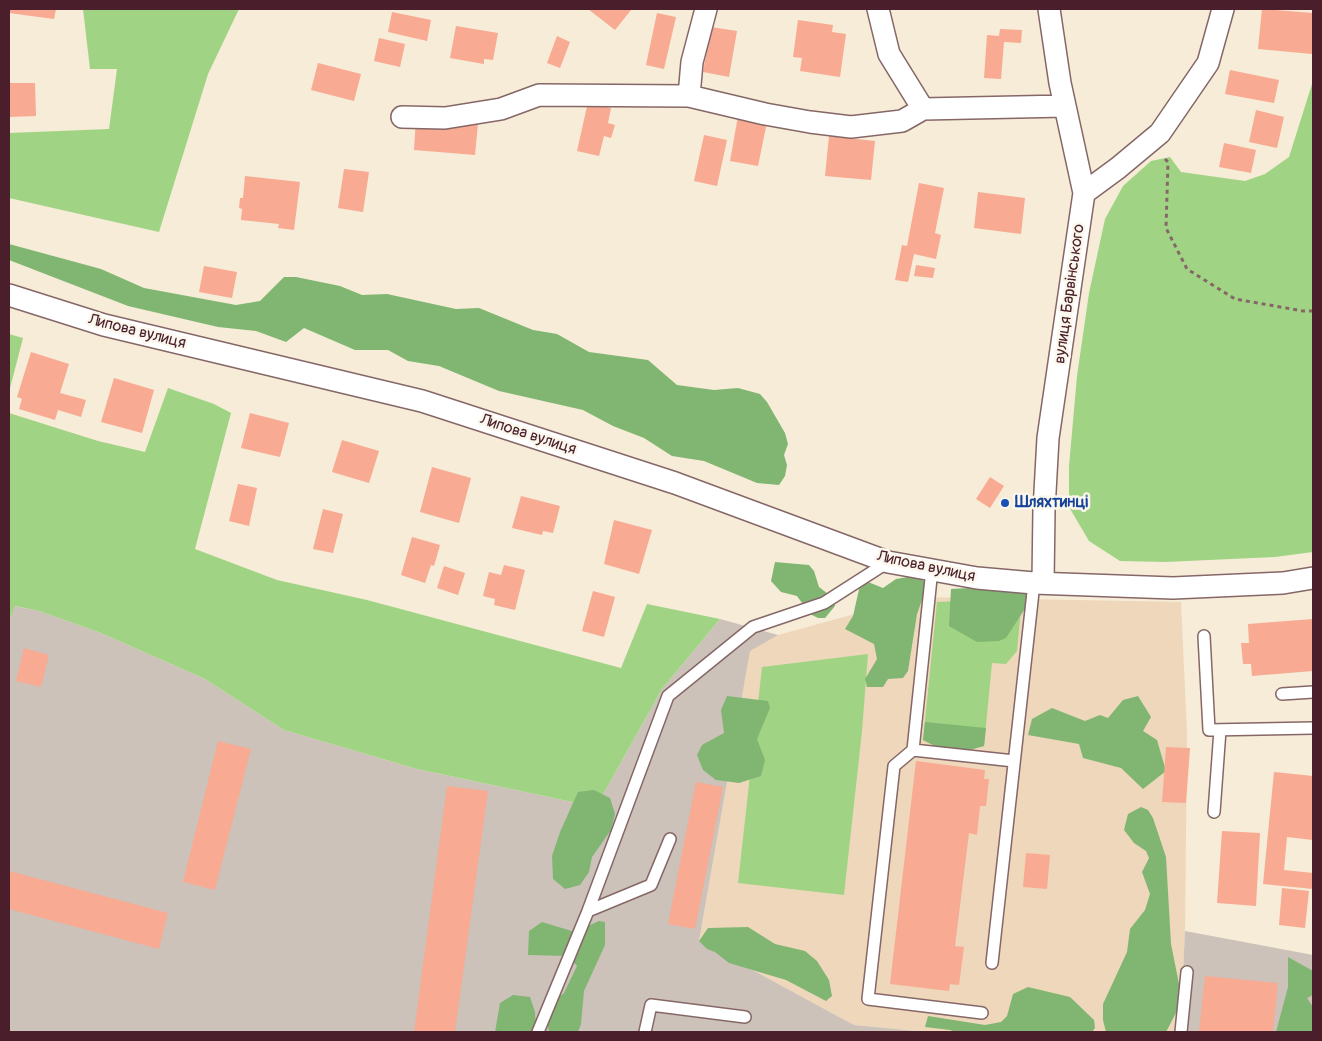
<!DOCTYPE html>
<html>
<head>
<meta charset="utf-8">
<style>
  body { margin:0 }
  #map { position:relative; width:1322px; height:1041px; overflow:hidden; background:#f6ecd7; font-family:Pangolin,sans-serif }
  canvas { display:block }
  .frame { position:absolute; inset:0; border:10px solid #4a1f2b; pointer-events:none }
</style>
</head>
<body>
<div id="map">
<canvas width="1322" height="1041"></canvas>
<div class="frame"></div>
</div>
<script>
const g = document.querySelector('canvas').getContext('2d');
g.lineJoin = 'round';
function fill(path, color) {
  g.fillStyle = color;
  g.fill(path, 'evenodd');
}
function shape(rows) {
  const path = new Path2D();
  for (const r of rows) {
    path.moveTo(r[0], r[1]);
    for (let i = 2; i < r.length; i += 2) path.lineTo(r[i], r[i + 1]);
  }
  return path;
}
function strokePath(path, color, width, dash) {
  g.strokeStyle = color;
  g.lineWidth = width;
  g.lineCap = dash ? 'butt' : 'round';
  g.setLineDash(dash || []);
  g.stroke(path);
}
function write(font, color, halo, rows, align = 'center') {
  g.font = font + ' Pangolin,sans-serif';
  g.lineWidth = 5;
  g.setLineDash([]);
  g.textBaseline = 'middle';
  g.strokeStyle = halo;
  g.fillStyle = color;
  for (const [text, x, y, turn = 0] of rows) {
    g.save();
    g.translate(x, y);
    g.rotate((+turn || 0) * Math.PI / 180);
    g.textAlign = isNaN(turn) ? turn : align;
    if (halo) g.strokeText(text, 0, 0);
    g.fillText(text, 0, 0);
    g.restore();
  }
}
fill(shape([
  [917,597,1181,602,1187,734,1185,931,1180,1032,927,1032,854,1025,699,941,750,650,778,635]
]), '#eed7bb');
fill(shape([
  [14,606,39,611,101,633,205,679,284,730,417,769,596,807,662,689,720,619,778,635,750,651,699,941,854,1025,927,1032,9,1032,9,618,10,618],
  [1185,931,1313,955,1313,1032,1180,1032]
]), '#ccc2b9');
fill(shape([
  [83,9,239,9,208,74,159,232,9,198,9,133,109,129,117,69,90,69],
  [1312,84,1313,552,1275,557,1165,562,1120,561,1089,541,1069,507,1069,466,1077,376,1089,293,1105,219,1123,186,1151,161,1170,157,1181,172,1245,181,1265,174,1289,157],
  [9,334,23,338,9,392],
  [168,388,214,404,231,413,195,549,277,580,367,600,621,668,647,604,720,619,662,689,596,807,417,769,284,730,205,679,101,633,39,611,15,606,10,618,9,618,9,413,98,441,145,452],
  [1022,598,1017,651,1006,664,992,663,984,746,969,750,935,746,923,740,937,602],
  [868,654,862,731,844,895,738,883,762,667]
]), '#a0d484');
fill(shape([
  [9,244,101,269,144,288,236,305,260,301,284,277,296,277,340,286,362,295,387,294,456,309,479,308,533,330,557,334,589,352,648,360,677,385,714,390,738,388,760,394,767,402,785,433,788,444,784,455,787,465,785,476,779,485,757,483,704,461,672,456,644,438,613,426,583,410,499,391,439,366,408,361,388,350,355,350,304,328,286,342,256,331,218,327,128,306,9,260],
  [775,562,809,565,814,571,819,587,832,597,835,606,825,618,818,618,810,614,797,596,781,592,771,581],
  [914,576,928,583,917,614,908,671,903,678,888,679,883,687,867,687,865,679,877,659,874,644,845,629,853,616,860,585,868,582,883,588,896,579],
  [1007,586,1021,590,1029,597,1028,604,1006,638,999,641,977,642,949,626,951,589],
  [727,696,768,701,770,708,757,739,765,760,761,776,739,783,716,780,703,770,697,755,702,745,724,733,721,710],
  [1138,696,1151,717,1143,731,1157,740,1166,771,1143,789,1121,768,1083,758,1079,744,1028,735,1032,719,1052,708,1085,721,1100,715,1108,718,1123,700],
  [925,722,986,728,984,746,969,750,935,746,923,740],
  [594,790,610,798,615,814,611,830,592,857,589,872,580,885,565,889,553,879,552,856,560,832,578,792],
  [1141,807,1148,810,1153,818,1166,857,1171,944,1179,984,1178,1009,1166,1032,1106,1032,1103,1020,1103,1004,1127,952,1130,929,1145,910,1150,894,1142,872,1149,858,1146,851,1134,843,1124,830,1128,814],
  [599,921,605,922,605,945,584,991,581,1024,578,1032,549,1032,545,1008,564,993,577,966,568,956,528,955,529,931,542,922,575,932],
  [748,927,775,944,805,951,817,961,829,980,832,996,826,1001,786,980,729,963,715,952,707,949,699,941,708,928],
  [1288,957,1313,971,1313,995,1307,998,1313,1007,1313,1032,1276,1032,1288,987],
  [1028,987,1070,997,1094,1020,1095,1028,1092,1032,955,1032,950,1030,925,1027,928,1016,985,1025,1001,1022,1007,1016,1013,994],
  [513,995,530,997,535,1012,536,1028,534,1032,495,1032,500,1003]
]), '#80b672');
fill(shape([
  [9,9,56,9,54,19,9,13],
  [588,9,629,9,631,10,615,30],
  [1262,9,1313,13,1312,54,1258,49],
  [392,12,431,20,427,41,388,32],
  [657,13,676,17,664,69,646,65],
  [798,20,833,25,832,32,846,34,840,77,800,71,802,58,793,57],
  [456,26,498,33,493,60,484,59,484,64,450,58],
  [711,27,737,31,729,77,703,72],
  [1000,29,1022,30,1021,43,1004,42,1001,79,984,78,987,35,999,36],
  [557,36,570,42,560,68,547,63],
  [379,38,405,44,400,67,374,61],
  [318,63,361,74,354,101,311,90],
  [1230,70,1279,80,1274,103,1225,94],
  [9,83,35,83,36,116,9,117],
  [588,102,611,108,608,123,615,125,611,138,604,136,599,156,577,151],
  [1256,110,1284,117,1277,148,1249,142],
  [738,116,767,122,758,166,730,161],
  [416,118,478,123,475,155,414,150],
  [704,135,727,140,717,186,694,181],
  [829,136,875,141,871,180,825,176],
  [1224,143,1256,150,1251,173,1219,167],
  [344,169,369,172,363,212,338,208],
  [245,176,300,182,294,230,278,228,279,224,241,220,242,209,239,208,240,198,243,198],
  [919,183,944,188,935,233,941,235,936,259,914,254,908,282,895,280,902,245,907,246],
  [978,192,1025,198,1021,234,974,228],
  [916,265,935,268,933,278,914,276],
  [204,266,237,272,232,298,199,292],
  [31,352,69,364,60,393,86,400,81,417,58,410,55,420,19,409,22,399,17,397],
  [114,378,154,390,142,433,101,422],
  [250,413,289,423,280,457,241,448],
  [342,440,379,451,369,483,332,472],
  [432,467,471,478,459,523,420,512],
  [990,477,1004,486,990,508,976,499],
  [238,484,257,488,249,526,229,521],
  [521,496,560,506,553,533,543,531,542,535,512,528],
  [323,509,343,514,333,553,313,549],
  [614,520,652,530,639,574,604,564],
  [412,537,440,545,434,566,431,565,425,583,401,575],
  [504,565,525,570,515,610,494,605,495,599,483,596,489,572,501,575],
  [444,566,465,573,458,595,437,588],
  [593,591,615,597,604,637,582,631],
  [1313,619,1313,671,1252,676,1251,664,1243,664,1241,643,1249,643,1248,624],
  [24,648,49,655,41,687,16,681],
  [218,741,251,749,215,890,183,882],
  [1166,747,1190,748,1186,803,1162,802],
  [916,761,985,770,984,779,989,779,986,806,980,806,977,835,969,833,955,946,964,947,959,985,950,984,949,991,890,984],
  [1274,772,1313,776,1313,840,1287,837,1284,870,1313,873,1313,889,1263,884],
  [696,782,723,787,695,929,668,924],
  [447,786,488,791,455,1032,414,1032],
  [1222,831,1260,833,1256,906,1217,903],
  [1026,853,1050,855,1047,889,1023,887],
  [9,871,168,913,159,949,9,909],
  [1282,888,1309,891,1305,928,1279,925],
  [1205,976,1278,983,1273,1032,1199,1032]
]), '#f8aa92');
const lane = shape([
  [1204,636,1209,730,1313,728],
  [1282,694,1313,692],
  [913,750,932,569],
  [1214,812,1220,730],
  [588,911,668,696,753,627,824,603,888,562],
  [992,963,1034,583],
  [982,1013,868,999,894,766,913,750,1014,761],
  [538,1032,588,911,651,885,670,839],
  [645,1032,651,1005,745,1017],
  [1181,1032,1187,972]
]);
const street = shape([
  [878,9,889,54,923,109,1065,106],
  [689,96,692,62,706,9],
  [402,117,445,118,501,109,539,95,689,96,765,114,810,122,851,127,902,121,923,109],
  [1084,193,1118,168,1160,133,1208,63,1223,9],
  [9,295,104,325,422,401,675,483,888,562,977,578,1034,583,1173,588,1283,583,1313,578],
  [1043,582,1044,510,1048,438,1084,193,1060,83,1049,9]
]);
strokePath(lane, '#866767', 14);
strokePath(street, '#866767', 24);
strokePath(shape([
  [1165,159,1168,162,1166,228,1187,269,1235,299,1303,311,1313,311]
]), '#866767', 3, [4, 4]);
strokePath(lane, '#fff', 11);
strokePath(street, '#fff', 21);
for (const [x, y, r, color] of [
  [1005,503,5,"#1a4fb4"]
]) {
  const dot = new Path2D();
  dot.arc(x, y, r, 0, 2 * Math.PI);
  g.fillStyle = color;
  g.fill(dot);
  strokePath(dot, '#fbf7ec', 2);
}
write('16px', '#4a1f2b', '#fbf7ec', [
  ["вулиця Барвінського",1070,294,-82],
  ["Липова вулиця",137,332,14],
  ["Липова вулиця",528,435,18],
  ["Липова вулиця",926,567,12]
]);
write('bold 16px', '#164399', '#fbf7ec', [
  ["Шляхтинці",1015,503]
], 'left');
</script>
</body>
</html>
